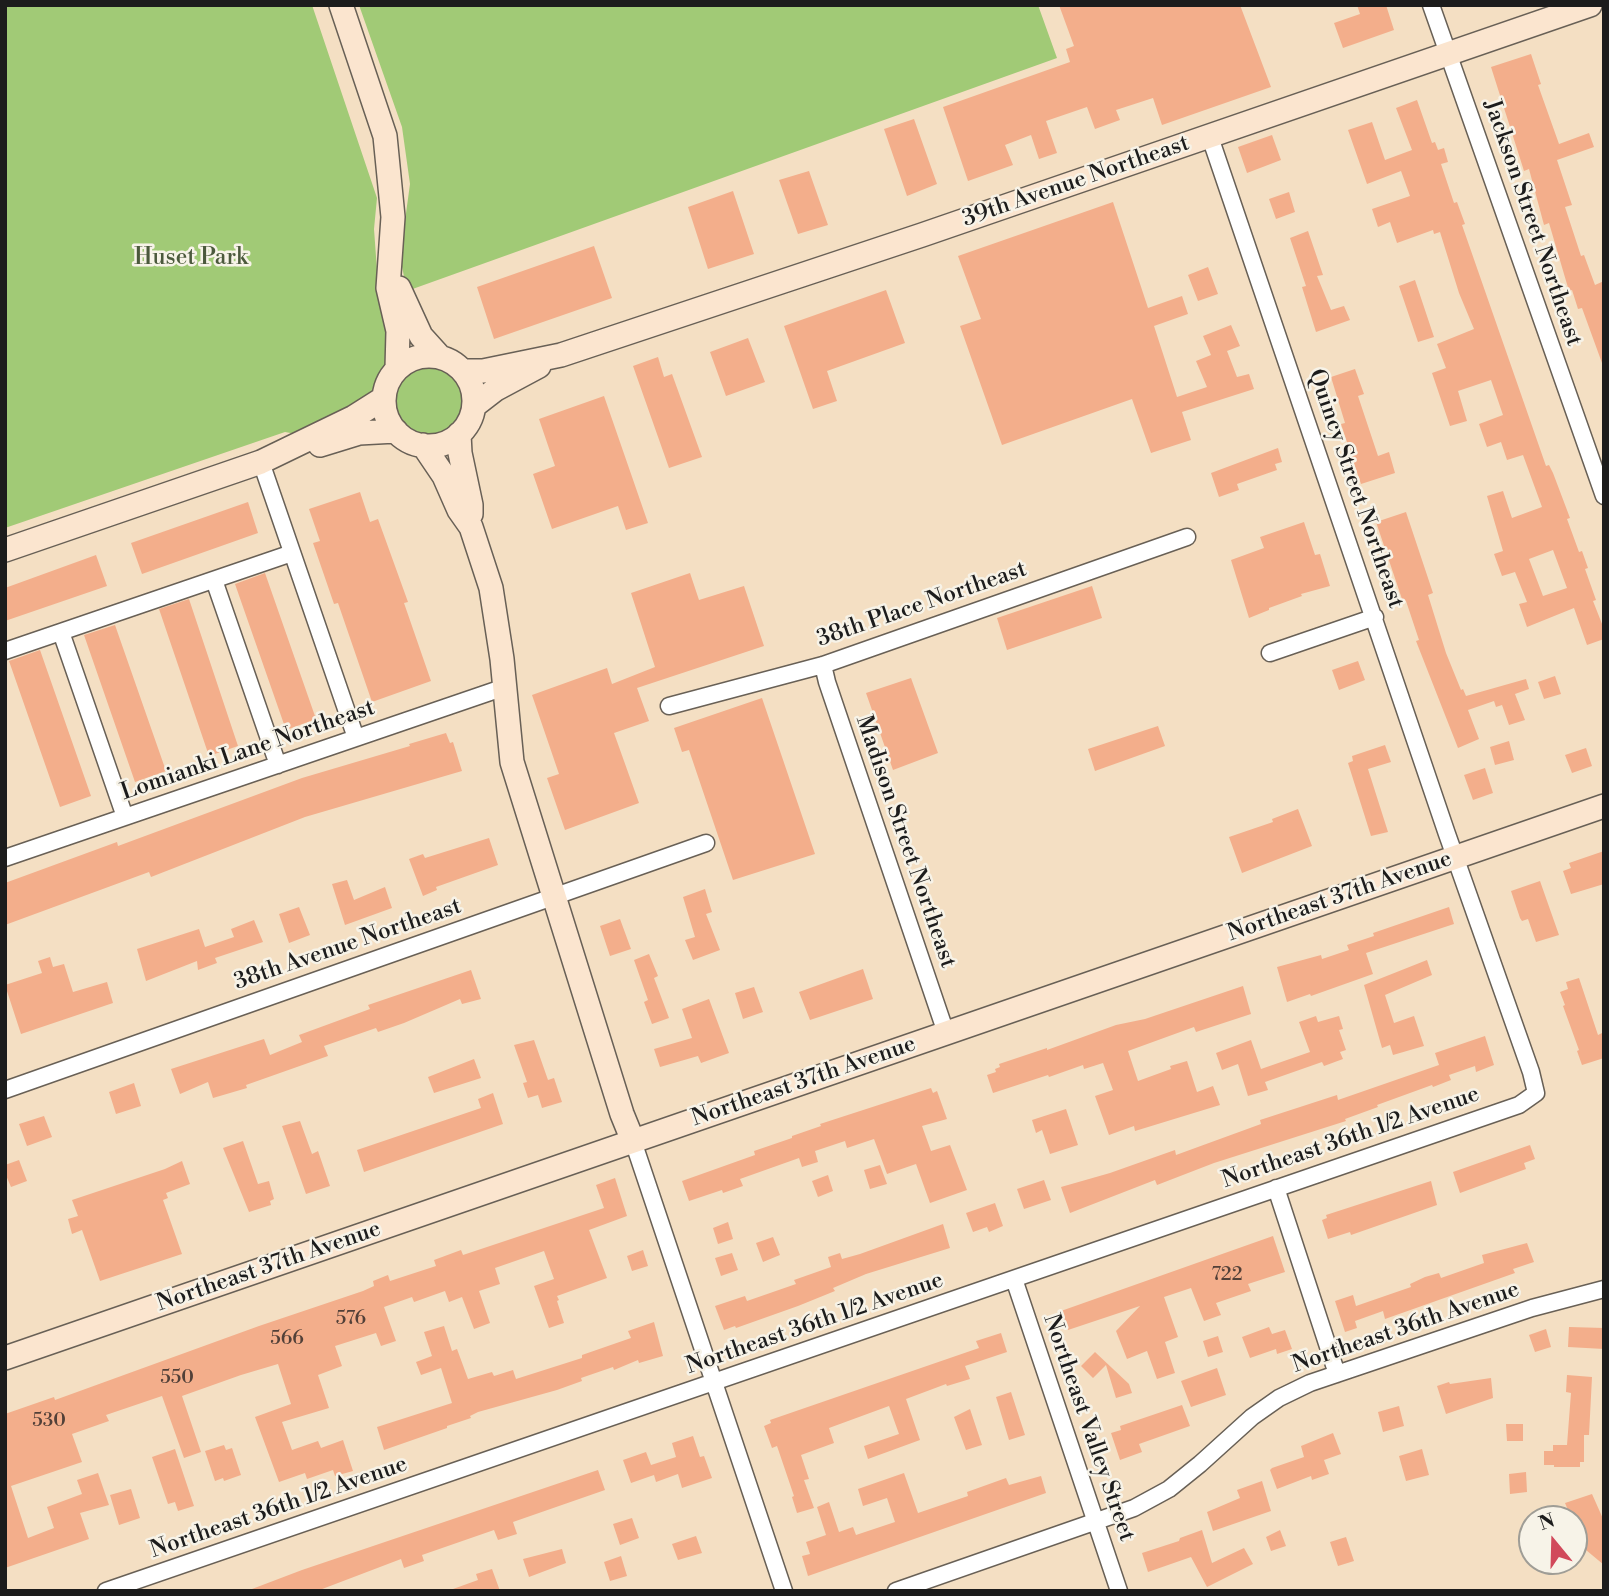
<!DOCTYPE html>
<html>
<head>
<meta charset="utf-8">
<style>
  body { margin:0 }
  #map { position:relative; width:1609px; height:1596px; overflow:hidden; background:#f4dfc3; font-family:"Libre Bodoni",serif }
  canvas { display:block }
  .frame { position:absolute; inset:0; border:7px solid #1c1c1c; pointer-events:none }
  .north { position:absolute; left:1518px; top:1505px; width:70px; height:70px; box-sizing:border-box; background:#f7f3e8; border:2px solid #9f9d96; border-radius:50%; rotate:341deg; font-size:19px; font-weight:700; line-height:28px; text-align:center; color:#1c1c1c }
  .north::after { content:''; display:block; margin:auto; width:24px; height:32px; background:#d1495b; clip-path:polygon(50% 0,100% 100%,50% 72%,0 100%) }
</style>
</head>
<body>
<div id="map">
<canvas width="1609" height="1596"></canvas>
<div class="frame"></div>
<div class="north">N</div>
</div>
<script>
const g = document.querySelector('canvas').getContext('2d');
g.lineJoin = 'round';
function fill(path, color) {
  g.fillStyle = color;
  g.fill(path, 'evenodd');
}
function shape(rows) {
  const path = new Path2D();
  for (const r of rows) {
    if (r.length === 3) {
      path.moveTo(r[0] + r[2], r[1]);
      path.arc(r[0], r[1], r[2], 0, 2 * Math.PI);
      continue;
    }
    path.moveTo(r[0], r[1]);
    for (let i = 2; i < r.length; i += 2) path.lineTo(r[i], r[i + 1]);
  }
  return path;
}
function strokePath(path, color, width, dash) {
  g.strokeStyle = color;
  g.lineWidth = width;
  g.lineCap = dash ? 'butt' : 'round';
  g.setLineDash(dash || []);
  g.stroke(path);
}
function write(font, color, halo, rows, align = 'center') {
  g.font = font + ' "Libre Bodoni",serif';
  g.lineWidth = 5;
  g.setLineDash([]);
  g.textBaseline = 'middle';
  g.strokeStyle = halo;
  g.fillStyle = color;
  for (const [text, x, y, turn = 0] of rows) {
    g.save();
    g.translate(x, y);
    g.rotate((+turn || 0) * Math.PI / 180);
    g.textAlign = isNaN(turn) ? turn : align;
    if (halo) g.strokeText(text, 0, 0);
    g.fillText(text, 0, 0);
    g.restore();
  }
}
fill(shape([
  [5,5,312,5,377,198,374,229,378,284,393,337,391,368,376,388,357,405,296,434,285,432,5,528],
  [359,5,1038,5,1057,58,407,291,400,257,410,184,402,127],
  [430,401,37]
]), '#a1ca76');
fill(shape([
  [1059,5,1240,5,1271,87,1162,125,1153,98,1116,110,1120,120,1095,129,1087,107,1046,121,1057,153,1039,159,1031,135,1005,145,1013,165,968,181,943,107,1070,62,1066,49,1074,46],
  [1357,5,1386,5,1394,30,1343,48,1334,23,1360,14],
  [1531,54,1541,84,1538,85,1559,144,1589,133,1594,147,1557,160,1572,205,1565,207,1581,256,1584,255,1595,285,1604,281,1604,363,1602,363,1582,308,1578,309,1572,290,1569,291,1549,223,1544,225,1529,169,1524,171,1491,67],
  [1417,100,1432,143,1435,142,1438,150,1444,148,1448,162,1441,164,1454,203,1457,202,1465,224,1462,225,1546,466,1549,465,1553,473,1570,518,1567,519,1579,552,1582,551,1588,568,1585,569,1596,600,1593,601,1604,629,1604,639,1587,645,1574,608,1527,627,1519,604,1527,602,1515,572,1502,576,1494,554,1503,551,1487,496,1503,491,1512,518,1542,507,1523,455,1507,460,1501,442,1487,447,1479,424,1503,415,1491,380,1458,391,1467,421,1450,426,1432,373,1446,368,1437,344,1474,329,1459,293,1440,232,1434,234,1433,230,1397,243,1390,222,1378,227,1372,209,1410,196,1401,171,1367,184,1348,130,1372,122,1385,160,1412,150,1396,108],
  [1553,550,1567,588,1543,596,1529,559],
  [914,119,937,184,907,196,884,129],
  [1272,135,1281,160,1247,173,1238,147],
  [809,171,828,225,798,234,779,180],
  [733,191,754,254,708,269,688,207],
  [1289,192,1295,212,1276,219,1269,199],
  [1113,202,1148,308,1182,296,1188,314,1154,326,1177,397,1207,387,1196,361,1211,355,1203,336,1231,325,1240,346,1227,351,1237,377,1249,374,1254,389,1182,412,1191,440,1151,453,1132,399,1002,445,960,326,981,319,958,256],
  [1308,231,1323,275,1317,276,1331,310,1344,306,1350,320,1316,332,1302,287,1306,286,1290,238],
  [594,246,612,298,494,339,477,287],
  [1208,267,1218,294,1198,301,1188,275],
  [1415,280,1434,337,1418,342,1399,286],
  [886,290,905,343,827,371,837,401,813,409,784,326],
  [748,338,765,382,726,396,710,352],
  [658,357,664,377,672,374,702,457,669,468,633,366],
  [1355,369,1364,394,1358,396,1378,456,1389,452,1395,473,1361,484,1341,424,1345,423,1331,377],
  [604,396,648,523,626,530,618,506,552,529,533,474,555,466,539,419],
  [1278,448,1282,462,1275,464,1277,470,1237,484,1239,490,1219,497,1211,473],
  [360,492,370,522,378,519,408,602,404,603,431,681,372,702,338,603,334,604,313,543,320,541,309,509],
  [248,502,258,533,142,574,131,543],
  [1406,512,1433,593,1428,595,1446,653,1461,690,1463,689,1466,696,1526,679,1529,689,1515,694,1525,720,1509,725,1502,705,1496,707,1494,701,1468,710,1479,739,1458,748,1416,641,1419,640,1406,601,1403,602,1376,522],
  [1304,522,1315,555,1320,554,1330,586,1301,594,1302,596,1269,608,1269,610,1249,618,1231,560,1264,548,1260,537],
  [96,555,107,586,5,621,5,588],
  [265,573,316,719,286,730,235,584],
  [690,573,699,600,744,586,764,646,637,688,649,721,614,733,639,803,565,830,547,778,559,774,532,695,607,668,612,684,655,667,631,593],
  [1092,586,1102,618,1007,650,997,618],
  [189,599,238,746,209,756,159,609],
  [115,625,166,771,135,782,84,635],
  [40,650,91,796,60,807,9,661],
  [1358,661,1365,680,1339,690,1332,670],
  [1555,676,1561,694,1544,699,1538,682],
  [911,678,938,753,893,770,866,693],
  [762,698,815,854,733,880,689,750,682,752,674,728],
  [1158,726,1165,746,1095,771,1088,749],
  [446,733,450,743,453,742,462,771,305,817,151,877,149,872,5,925,5,883,117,842,118,846,302,778,410,746,409,744],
  [1509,741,1514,760,1495,765,1490,747],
  [1385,745,1391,762,1368,769,1388,832,1371,836,1348,763,1353,761,1352,756],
  [1586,748,1592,766,1572,773,1565,755],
  [1485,768,1493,793,1473,800,1464,775],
  [1298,809,1312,846,1242,873,1229,837,1273,822,1272,819],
  [489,838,498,865,436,887,437,890,423,896,409,859,423,854,425,858],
  [1604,851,1604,884,1571,894,1563,871,1571,868,1569,863],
  [347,880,354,900,385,887,392,908,345,925,332,884],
  [1540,881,1559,935,1536,942,1528,919,1522,921,1520,918,1511,891],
  [705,889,712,912,706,914,720,950,693,960,685,940,695,937,683,897],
  [299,907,310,935,289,943,279,914],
  [1449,907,1454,924,1366,953,1373,974,1311,996,1310,994,1287,1002,1277,967,1321,955,1322,959,1349,950,1347,945,1374,936,1373,933],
  [620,919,631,949,610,956,600,926],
  [254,920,263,942,215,958,217,963,198,970,197,961,146,981,137,949,199,929,205,947,234,937,231,929],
  [649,954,658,976,654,978,669,1018,652,1024,644,1002,648,1000,634,960],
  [50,957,53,967,64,964,73,992,107,982,113,1003,21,1034,5,985,42,973,38,961],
  [1427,960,1432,975,1385,995,1394,1023,1414,1016,1424,1046,1393,1055,1390,1045,1382,1048,1364,985],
  [863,969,873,999,810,1020,799,992],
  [471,970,481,999,462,1004,460,999,404,1023,378,1032,376,1028,324,1046,328,1056,246,1085,247,1088,213,1098,208,1082,180,1094,171,1069,264,1039,270,1055,302,1042,299,1035,370,1009,368,1005],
  [1579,978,1598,1035,1604,1032,1604,1058,1582,1065,1577,1051,1579,1050,1563,1006,1565,1005,1560,992,1568,989,1566,982],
  [1243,986,1251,1014,1196,1032,1194,1027,1128,1051,1138,1081,1171,1069,1170,1066,1187,1061,1197,1092,1213,1086,1220,1105,1135,1131,1134,1126,1109,1135,1095,1096,1113,1090,1103,1063,1084,1069,1083,1065,1049,1077,1048,1075,993,1093,987,1075,996,1072,995,1069,1000,1067,999,1064,1047,1048,1047,1050,1116,1025,1145,1019],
  [754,987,763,1012,743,1019,735,993],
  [709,999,729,1053,701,1063,698,1056,660,1067,654,1049,692,1038,682,1009],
  [1316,1016,1318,1022,1339,1016,1343,1029,1339,1030,1346,1050,1340,1052,1343,1059,1324,1066,1322,1062,1265,1082,1268,1090,1248,1096,1238,1064,1222,1070,1216,1053,1251,1040,1261,1069,1310,1052,1299,1022],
  [1485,1036,1494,1065,1476,1072,1475,1066,1449,1075,1451,1080,1433,1087,1432,1085,1377,1105,1378,1107,1345,1119,1346,1121,1214,1163,1157,1185,1155,1180,1070,1213,1061,1187,1110,1173,1175,1150,1176,1155,1261,1124,1260,1120,1337,1095,1338,1100,1439,1065,1435,1053],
  [534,1040,548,1080,554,1078,562,1102,542,1108,538,1095,528,1098,523,1083,527,1082,514,1045],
  [474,1059,481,1078,434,1093,428,1077],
  [134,1083,141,1106,116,1114,109,1092],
  [931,1088,933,1093,937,1091,947,1119,922,1126,931,1151,950,1145,967,1190,930,1203,916,1164,887,1174,874,1139,847,1148,845,1141,815,1151,818,1162,802,1167,799,1158,740,1179,743,1186,723,1193,722,1190,689,1201,682,1181,755,1155,754,1151,792,1138,792,1136,821,1126,820,1124],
  [493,1093,503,1124,364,1172,357,1150,481,1108,478,1099],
  [1066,1109,1078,1145,1050,1154,1042,1130,1036,1133,1032,1120],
  [44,1116,52,1137,27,1146,19,1124],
  [300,1121,312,1154,318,1151,330,1186,306,1194,282,1126],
  [243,1141,258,1184,269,1181,274,1199,270,1201,271,1205,249,1212,223,1148],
  [1530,1145,1535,1159,1524,1163,1526,1169,1460,1193,1453,1172],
  [19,1160,27,1181,11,1187,5,1173,5,1165],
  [182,1161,190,1184,166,1193,168,1198,163,1200,182,1254,100,1281,82,1230,72,1234,68,1219,78,1216,72,1200,165,1169],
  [880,1165,887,1184,870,1189,864,1170],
  [828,1175,833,1191,818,1197,812,1181],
  [615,1178,627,1216,589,1230,607,1278,557,1296,559,1300,557,1301,564,1323,549,1328,534,1286,554,1279,544,1251,495,1268,500,1284,479,1291,490,1323,474,1329,462,1297,449,1302,445,1291,414,1302,412,1297,384,1307,396,1341,381,1346,376,1333,335,1346,342,1366,318,1375,329,1408,282,1422,292,1450,318,1441,321,1448,343,1440,353,1471,335,1476,333,1470,307,1479,305,1473,279,1482,255,1417,291,1404,278,1364,241,1375,182,1396,201,1452,184,1458,162,1396,106,1415,109,1421,72,1434,82,1462,11,1486,28,1538,54,1528,47,1507,82,1494,77,1480,98,1473,109,1505,80,1513,89,1539,5,1568,5,1414,54,1397,55,1400,259,1326,363,1291,374,1286,373,1281,388,1275,390,1281,436,1266,434,1260,461,1250,463,1255,604,1208,596,1185],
  [1044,1180,1051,1200,1024,1209,1017,1189],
  [1431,1181,1437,1205,1351,1235,1350,1232,1328,1239,1322,1220,1327,1218,1326,1215],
  [995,1203,1003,1226,989,1232,987,1227,973,1232,966,1213],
  [728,1222,733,1239,718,1244,713,1228],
  [943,1224,950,1248,866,1274,833,1288,835,1291,798,1306,736,1328,735,1326,724,1330,715,1306,745,1296,747,1301,796,1284,794,1280,831,1267,828,1257,840,1253,842,1259,860,1254],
  [1273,1236,1285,1272,1248,1284,1251,1291,1216,1303,1221,1315,1204,1321,1191,1288,1164,1297,1178,1337,1165,1342,1175,1373,1157,1379,1147,1351,1127,1359,1116,1331,1140,1306,1068,1330,1061,1311],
  [773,1237,780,1255,763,1262,756,1243],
  [1527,1243,1534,1262,1513,1269,1515,1273,1385,1319,1383,1311,1355,1321,1357,1328,1345,1332,1335,1301,1353,1295,1356,1306,1411,1287,1410,1284,1425,1277,1439,1273,1441,1278,1484,1263,1482,1255],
  [643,1250,648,1266,632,1271,627,1256],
  [732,1253,738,1270,721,1276,715,1258],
  [654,1322,663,1356,639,1363,638,1360,614,1370,613,1367,581,1378,582,1381,557,1390,478,1412,470,1416,471,1418,447,1426,447,1428,384,1450,377,1427,452,1403,441,1368,421,1375,416,1362,432,1356,424,1332,444,1326,452,1351,457,1349,468,1379,492,1372,494,1376,513,1370,516,1379,582,1358,582,1355,631,1338,628,1331],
  [1269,1327,1272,1334,1285,1330,1292,1349,1277,1354,1276,1349,1250,1358,1242,1337],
  [1569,1327,1604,1328,1604,1349,1568,1347],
  [1546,1329,1551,1347,1535,1352,1529,1335],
  [1001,1333,1007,1352,965,1366,970,1379,947,1386,946,1384,906,1399,920,1440,868,1459,864,1446,899,1434,889,1406,829,1428,834,1443,801,1455,809,1479,804,1480,814,1508,797,1513,792,1497,794,1496,777,1446,772,1448,764,1426,771,1423,770,1420,979,1348,976,1341],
  [1218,1336,1223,1352,1208,1357,1203,1341],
  [1095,1352,1129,1384,1132,1393,1116,1398,1106,1365,1093,1378,1081,1366],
  [1217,1368,1226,1395,1191,1407,1181,1381],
  [1567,1375,1592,1377,1589,1435,1584,1435,1584,1462,1580,1462,1580,1467,1554,1467,1554,1465,1544,1465,1544,1451,1553,1451,1553,1445,1567,1445,1571,1393,1566,1392],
  [1491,1378,1493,1398,1446,1414,1437,1386,1449,1382,1450,1384],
  [1011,1392,1025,1435,1009,1440,996,1397],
  [1182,1405,1190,1426,1139,1444,1142,1452,1120,1460,1111,1433,1121,1430,1120,1426],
  [1399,1406,1404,1426,1383,1432,1378,1412],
  [970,1409,982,1445,966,1450,954,1417],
  [1506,1424,1523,1424,1523,1441,1507,1441],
  [1333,1433,1341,1454,1324,1460,1329,1474,1312,1480,1311,1476,1277,1489,1270,1470,1272,1468,1304,1457,1301,1446],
  [693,1436,700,1457,704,1456,712,1478,682,1488,678,1474,656,1482,654,1475,631,1483,623,1460,646,1452,651,1465,676,1457,672,1443],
  [224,1445,226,1450,232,1448,241,1475,224,1481,223,1478,215,1481,205,1451],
  [175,1449,194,1506,178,1511,175,1502,168,1504,152,1457],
  [1422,1449,1429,1475,1406,1481,1399,1456],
  [598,1470,605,1490,513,1522,517,1534,498,1540,494,1530,422,1555,424,1561,404,1568,401,1559,317,1591,252,1591,252,1589,302,1570],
  [1526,1472,1527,1492,1510,1494,1509,1474],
  [904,1473,918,1513,968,1496,967,1492,1006,1478,1009,1485,1041,1476,1046,1493,808,1576,802,1556,810,1554,806,1542,826,1535,817,1507,829,1502,839,1532,853,1527,856,1535,895,1522,887,1498,863,1506,858,1489],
  [1262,1481,1271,1511,1213,1531,1207,1512,1240,1498,1237,1490],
  [131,1489,140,1518,119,1525,110,1495],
  [1592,1494,1604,1521,1604,1565,1580,1545,1582,1542,1565,1503],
  [632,1518,639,1538,620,1545,613,1524],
  [1202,1530,1212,1563,1244,1548,1253,1564,1207,1587,1191,1557,1148,1572,1142,1553,1179,1541,1180,1538],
  [1280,1530,1286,1546,1271,1551,1266,1537],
  [696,1536,702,1553,678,1560,672,1544],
  [1346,1537,1354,1561,1338,1566,1330,1542],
  [562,1549,566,1563,529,1577,523,1559],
  [621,1556,627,1576,610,1581,604,1562],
  [492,1569,500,1591,453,1591,453,1589,478,1580,476,1574]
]), '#f3ae8b');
const street = shape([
  [1431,5,1604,496],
  [261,462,356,738],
  [214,580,278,765],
  [61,632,125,817],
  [5,651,292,553],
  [1270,653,1375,617],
  [823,665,827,682,946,1033],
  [669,706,823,665,1187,537],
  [5,858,505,687],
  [5,1090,706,843],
  [633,1141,784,1591],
  [1276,1188,1337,1374],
  [1014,1279,1119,1591],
  [106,1591,1519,1105,1536,1093,1531,1072,1447,834,1210,137],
  [896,1591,1134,1508,1169,1489,1200,1464,1252,1417,1279,1398,1310,1383,1532,1308,1604,1289]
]);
const secondary = shape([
  [341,5,385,136,393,217,388,288,398,331,397,368],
  [399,288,421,336,440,357],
  [429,401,45],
  [463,371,483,371,561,355,922,235,1590,5],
  [474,406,496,389,539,366],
  [459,434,460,453,471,505,471,514],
  [320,445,359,433,396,431],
  [423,445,444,476,459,510,471,527,491,588,502,659,512,762,622,1114,633,1141],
  [5,550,261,462,354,417,384,398],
  [5,1358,1604,806]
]);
strokePath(street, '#686056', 19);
strokePath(secondary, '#686056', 26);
strokePath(street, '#fff', 16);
strokePath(secondary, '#fbe5cf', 23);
write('19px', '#524038', null, [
  ["722",1227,1275],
  ["576",351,1319],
  ["566",287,1339],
  ["550",177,1378],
  ["530",49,1421]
]);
write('23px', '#1c1c1c', '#f7f3e8', [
  ["39th Avenue Northeast",1076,182,-19],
  ["Jackson Street Northeast",1532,223,71],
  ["Quincy Street Northeast",1355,489,71],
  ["38th Place Northeast",922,605,-19],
  ["Lomianki Lane Northeast",248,751,-19],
  ["Madison Street Northeast",905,842,71],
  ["Northeast 37th Avenue",1340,897,-19],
  ["38th Avenue Northeast",348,945,-19],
  ["Northeast 37th Avenue",804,1082,-19],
  ["Northeast 36th 1/2 Avenue",1351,1138,-19],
  ["Northeast 37th Avenue",269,1267,-19],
  ["Northeast 36th 1/2 Avenue",815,1324,-19],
  ["Northeast 36th Avenue",1406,1328,-19],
  ["Northeast Valley Street",1088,1428,71],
  ["Northeast 36th 1/2 Avenue",279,1508,-19]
]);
write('23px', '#4b593c', '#f7f3e8', [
  ["Huset Park",191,258]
]);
</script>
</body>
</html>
